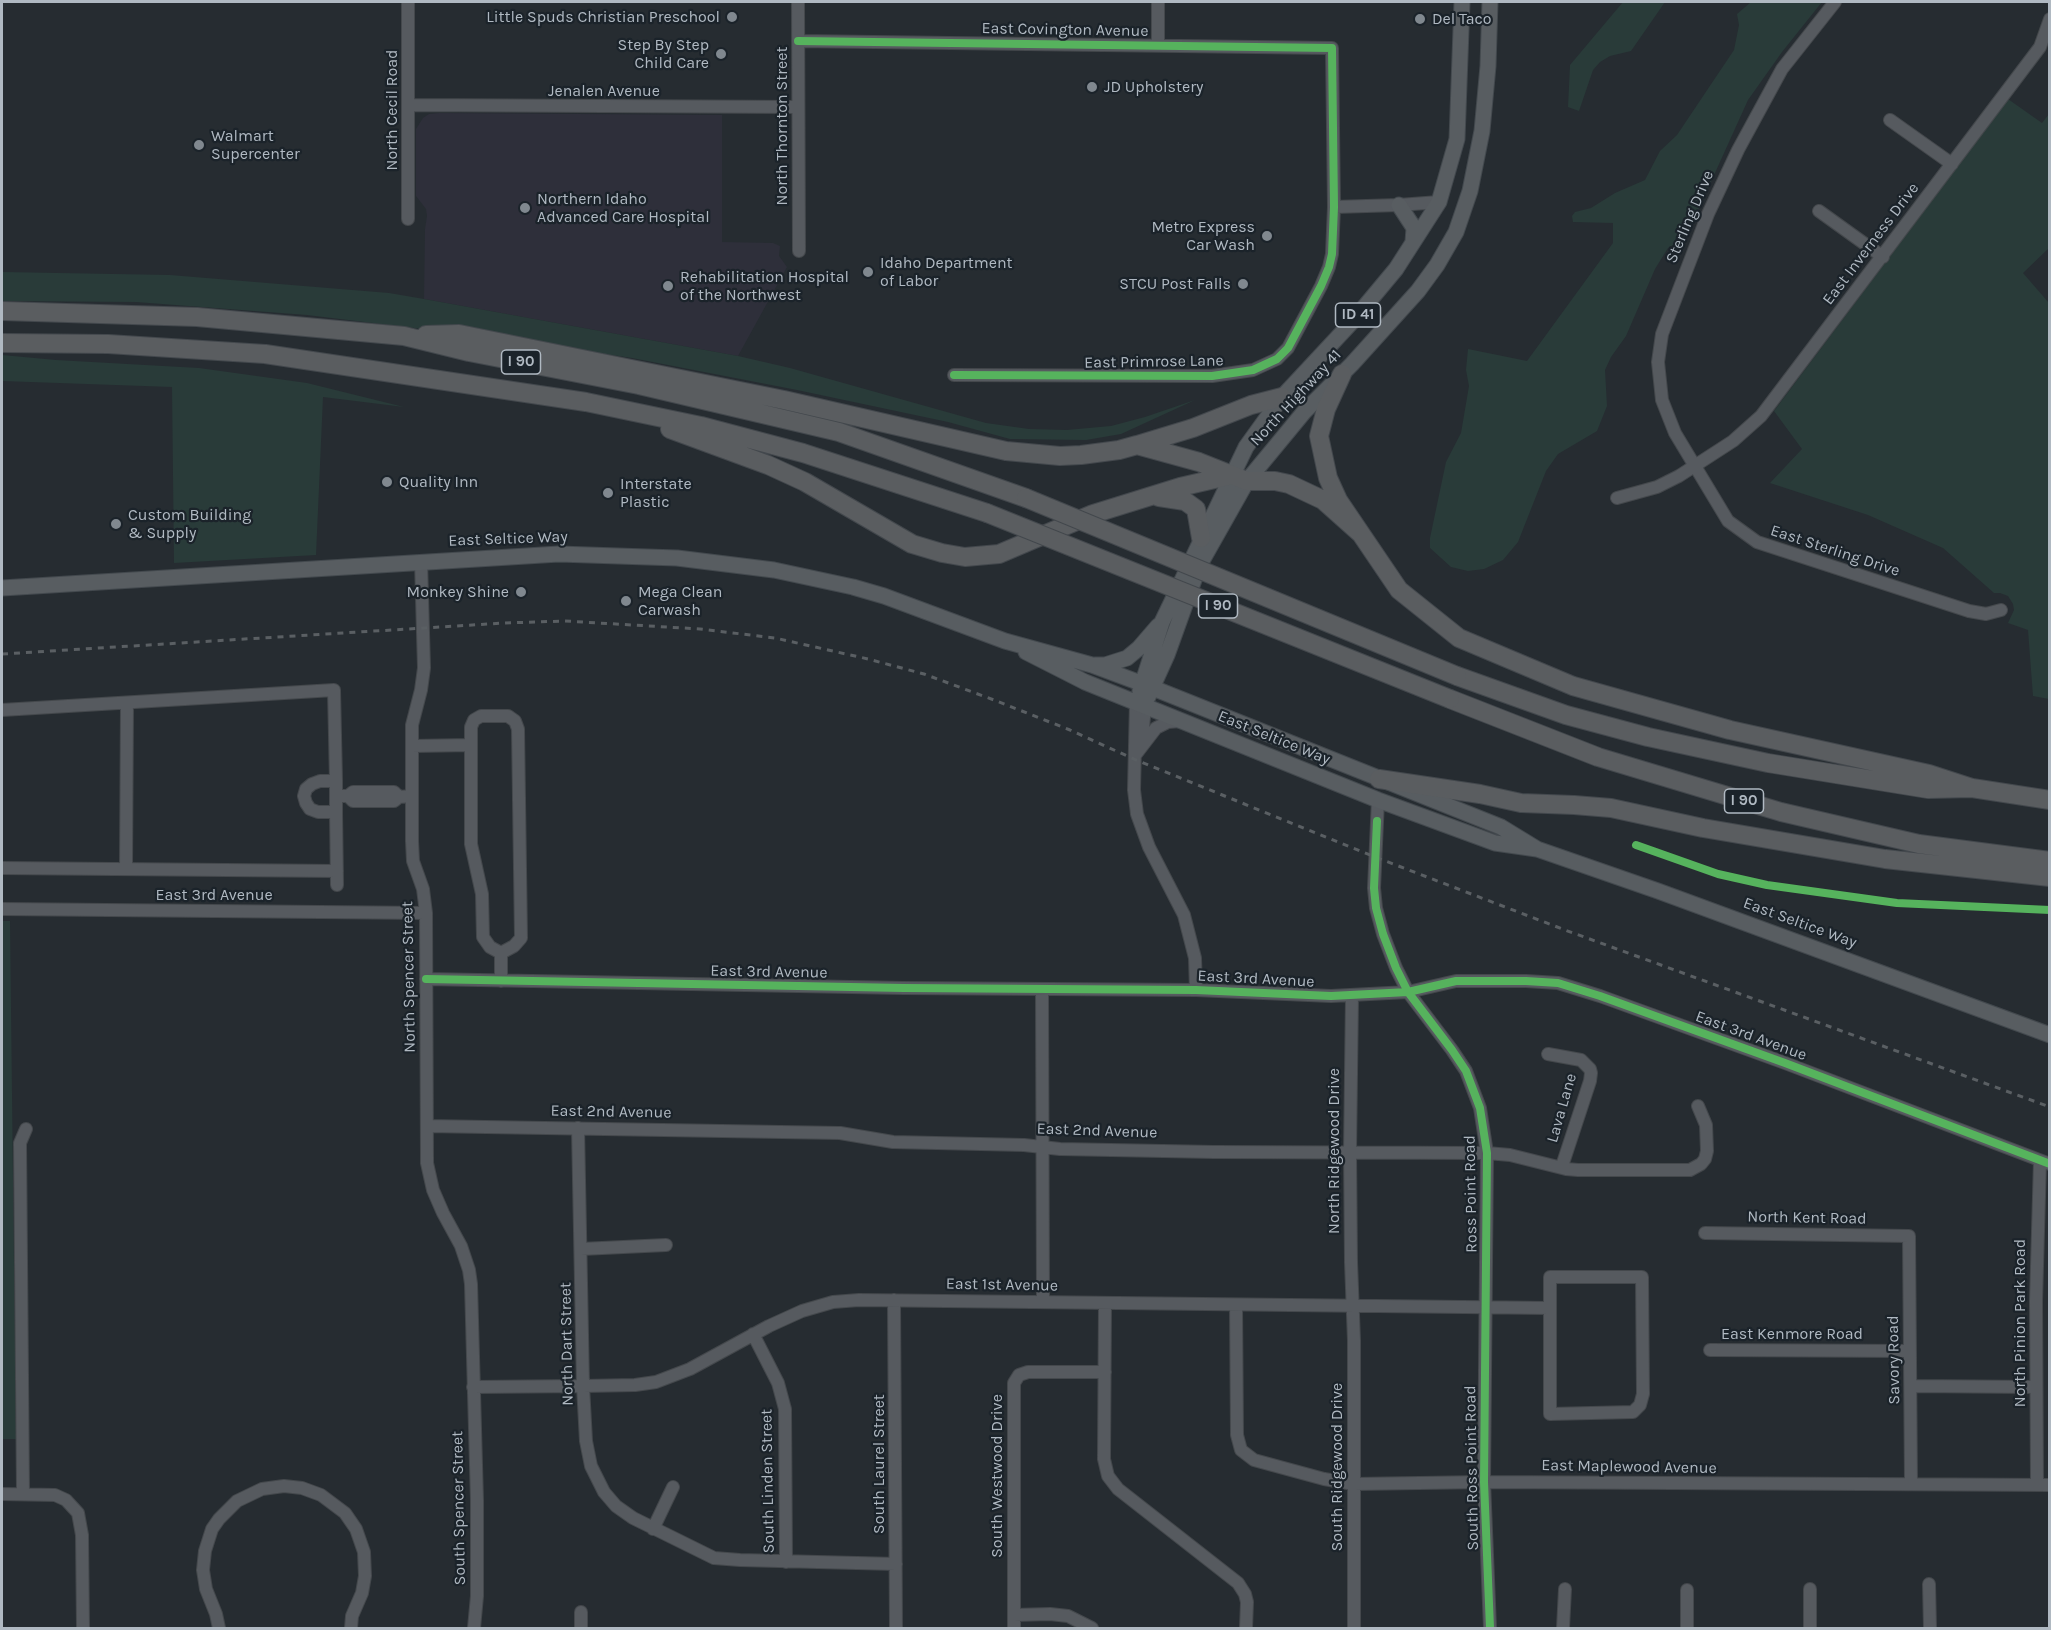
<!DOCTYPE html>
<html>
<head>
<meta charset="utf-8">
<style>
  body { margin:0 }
  #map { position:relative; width:2051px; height:1630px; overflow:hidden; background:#262c31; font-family:Karla,sans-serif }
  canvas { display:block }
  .frame { position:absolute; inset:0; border:3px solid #b0b9c2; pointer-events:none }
</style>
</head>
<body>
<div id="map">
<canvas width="2051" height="1630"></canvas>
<div class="frame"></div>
</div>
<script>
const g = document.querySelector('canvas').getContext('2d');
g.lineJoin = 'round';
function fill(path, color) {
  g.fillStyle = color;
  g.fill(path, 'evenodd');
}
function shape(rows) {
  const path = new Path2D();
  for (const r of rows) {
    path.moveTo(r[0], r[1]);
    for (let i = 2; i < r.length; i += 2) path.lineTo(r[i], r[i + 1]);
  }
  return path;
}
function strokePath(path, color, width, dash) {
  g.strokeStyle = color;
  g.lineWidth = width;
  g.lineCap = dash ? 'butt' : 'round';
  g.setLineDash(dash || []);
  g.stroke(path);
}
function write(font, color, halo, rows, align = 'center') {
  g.font = font + ' Karla,sans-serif';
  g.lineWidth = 4.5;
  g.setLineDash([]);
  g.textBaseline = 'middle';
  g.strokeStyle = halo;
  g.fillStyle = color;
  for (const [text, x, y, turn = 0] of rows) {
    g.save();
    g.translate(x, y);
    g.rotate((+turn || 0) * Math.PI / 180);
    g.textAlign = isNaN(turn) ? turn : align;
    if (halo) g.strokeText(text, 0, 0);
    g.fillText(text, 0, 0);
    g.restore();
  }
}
fill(shape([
  [439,113,722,115,722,242,773,243,780,246,779,256,787,267,738,356,424,299,425,229,427,216,426,209,416,196,416,129,423,118,429,114]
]), '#2e2f3a');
fill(shape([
  [1623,2,1665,2,1631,51,1610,56,1600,62,1593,70,1579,111,1568,107,1570,65],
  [1751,2,1822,2,1782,52,1748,100,1686,237,1668,248,1655,269,1626,336,1611,357,1605,370,1607,406,1597,431,1558,454,1546,471,1518,542,1503,560,1484,569,1468,571,1451,567,1430,548,1430,538,1446,462,1461,433,1469,386,1466,370,1468,349,1527,361,1613,243,1613,223,1573,222,1572,216,1575,212,1591,208,1615,193,1645,180,1660,151,1677,135,1734,50,1739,25,1737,14],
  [2008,99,2042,123,2049,114,2049,248,2023,273,2049,303,2049,699,2033,696,2028,630,2008,623,2014,610,2013,604,2008,596,2000,593,1994,593,1943,548,1868,515,1770,483,1802,449,1774,411],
  [2,272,170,275,389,293,424,299,738,356,790,368,986,423,1029,429,1067,430,1111,426,1145,417,1195,400,1121,434,1086,440,1010,439,948,422,797,390,632,358,488,337,307,315,136,302,2,301],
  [2,355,56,360,199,368,307,383,404,407,323,397,316,555,174,563,172,387,2,381],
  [2,921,10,921,16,1439,2,1439]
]), '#293b39');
const minor = shape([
  [408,2,408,219],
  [798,2,799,251],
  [1835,2,1782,69,1738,150,1708,214,1662,334,1658,362,1662,400,1675,433,1728,521,1757,542,1969,611,1986,614,2001,610],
  [798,41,1332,48,1334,207,1332,254,1329,267,1321,286,1288,348,1277,359,1253,370,1212,376,954,375],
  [1158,45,1158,2],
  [409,105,798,107],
  [1890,120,1952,164],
  [1334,207,1399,205,1439,202],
  [1819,211,1883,257],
  [1617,498,1657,487,1679,476,1733,441,1761,416,2040,47,2050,19],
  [421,561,424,668,421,690,412,725,412,841,413,861,423,889,426,913,427,1163,433,1190,443,1213,461,1246,469,1270,471,1284,477,1501,477,1596,474,1628],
  [1136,702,1134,790,1137,814,1149,847,1184,915,1195,958,1196,990],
  [2,710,334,690,336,781],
  [1139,744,1143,728,1145,706],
  [412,746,471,745],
  [1136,754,1156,728,1168,722,1180,721],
  [320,781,336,781,336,812,318,812,310,809,306,803,304,796,306,789,312,784,320,781],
  [341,796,348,796,353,792,394,792,399,797],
  [348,796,353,801,394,801,399,797,412,796],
  [1378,800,1374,888,1376,908,1383,934,1396,968,1408,992,1452,1050,1466,1071,1480,1108,1487,1153,1484,1482,1490,1628],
  [336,812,337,885],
  [2,868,337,871],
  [126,869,127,703],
  [2,909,426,913],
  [501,953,490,947,483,937,482,894,471,844,471,727,474,720,481,716,508,716,515,721,518,729,521,938,514,946,501,953,501,981],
  [426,979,904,988,1196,990,1331,996,1408,992,1456,981,1526,981,1558,983,1600,996,1785,1063,2050,1164],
  [1042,989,1043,1302],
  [1352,996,1350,1152,1351,1262,1354,1341,1354,1628],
  [1548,1054,1581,1060,1590,1069,1591,1073,1590,1081,1562,1166],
  [427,1126,840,1133,893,1142,1024,1145,1060,1149,1214,1152,1487,1153,1510,1155,1566,1169,1578,1170,1690,1170,1701,1164,1705,1159,1707,1151,1706,1125,1698,1106],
  [578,1128,583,1386,586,1441,591,1466,604,1492,616,1506,633,1518,714,1558,740,1560,896,1564],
  [1705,1233,1909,1236,1911,1483],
  [581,1249,666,1245],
  [1550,1277,1642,1277,1643,1394,1640,1405,1633,1412,1550,1414,1550,1277],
  [894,1300,896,1628],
  [1105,1303,1104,1459,1108,1476,1118,1489,1238,1583,1245,1594,1247,1602,1246,1628],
  [1236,1305,1237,1435,1241,1450,1254,1460,1324,1479,1354,1484,1484,1482,2050,1485],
  [753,1334,778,1383,785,1409,786,1562],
  [1710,1350,1910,1351],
  [1912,1386,2035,1387],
  [473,1387,583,1386,635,1385,656,1382,690,1369,769,1326,802,1311,833,1302,859,1300,1549,1308],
  [2037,1485,2036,1301,2040,1161],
  [23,1493,20,1143,26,1129],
  [2,1494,55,1495,66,1500,78,1513,82,1535,83,1628],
  [653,1529,673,1487],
  [1929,1584,1930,1628],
  [1014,1615,1050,1614,1068,1616,1092,1628],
  [219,1628,216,1614,206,1589,203,1570,205,1551,212,1529,219,1519,237,1501,262,1489,284,1486,302,1488,321,1495,345,1513,356,1529,364,1552,365,1576,362,1593,352,1616,351,1628],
  [581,1628,581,1612],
  [1014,1628,1014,1383,1019,1375,1028,1372,1105,1372],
  [1563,1628,1565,1589],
  [1687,1628,1687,1590],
  [1810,1628,1810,1589]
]);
const major = shape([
  [1399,205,1414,228,1413,242],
  [2,588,559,554,677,558,774,570,853,587,884,596,1005,641,1092,665,1143,684,1501,827,1537,849],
  [1026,652,1085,682,1378,800,1495,843,1537,849,1658,891,2050,1035],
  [1095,665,1105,665,1127,658,1139,648,1158,626],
  [1140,691,1162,622,1246,447,1282,397,1351,323,1396,269,1439,202,1457,139,1462,2],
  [1148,697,1167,655,1199,566,1247,481,1304,412,1352,364,1418,291,1437,265,1456,232,1470,191,1482,131,1488,66,1490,2]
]);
const highway = shape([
  [2,311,197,317,404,336,469,352,639,385,839,432,1026,498],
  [426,335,459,334,784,400,1006,451,1060,456,1081,455,1119,450,1137,445,1199,462,1247,481,1275,481,1289,484,1323,500,1360,533],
  [2,343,108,344,265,354,586,402,701,426,803,453,987,513],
  [1342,374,1326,409,1319,436,1328,478,1338,500,1399,590,1459,638,1573,686,1730,730,1929,774,1972,788],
  [670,429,768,465,805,482,912,544,942,553,965,557,999,554,1093,514,1180,487,1232,475],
  [1137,445,1193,428,1251,405,1282,397],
  [1159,497,1185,501,1196,509,1201,538],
  [1457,676,1566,715,1648,737,1768,763,1928,789,1972,788,2050,800],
  [1450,699,1598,757,1781,812,1919,844,2050,861],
  [1379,779,1480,794,1521,803,1574,805,1611,808,1703,828,1885,859,2050,877]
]);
strokePath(minor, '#44484c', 14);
strokePath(major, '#43494e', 17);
strokePath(highway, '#43484d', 20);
strokePath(minor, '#565a5f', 12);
strokePath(major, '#585d61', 15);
strokePath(highway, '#5a5d60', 18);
strokePath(shape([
  [2,654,505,623,565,621,700,629,775,638,868,659,924,674,994,700,1070,730,1136,760,1375,857,1565,930,2050,1107]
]), '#5a5f63', 3, [6, 6]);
const highwayBridge = shape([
  [1026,498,1457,676],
  [987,513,1450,699]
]);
strokePath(highwayBridge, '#43484d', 20, []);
strokePath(highwayBridge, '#5a5d60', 18);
strokePath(shape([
  [798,41,1332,48,1334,207,1332,254,1329,267,1321,286,1288,348,1277,359,1253,370,1212,376,954,375],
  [1377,821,1374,888,1376,908,1383,934,1396,968,1408,992,1452,1050,1466,1071,1480,1108,1487,1153,1484,1482,1490,1628],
  [1636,845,1718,874,1767,885,1897,903,2050,910],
  [426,979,904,988,1196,990,1331,996,1408,992,1456,981,1526,981,1558,983,1600,996,1785,1063,2050,1164]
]), '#56b35d', 8);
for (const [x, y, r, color] of [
  [732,17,6,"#80888f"],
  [1420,19,6,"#80888f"],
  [721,54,6,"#80888f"],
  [1092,87,6,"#80888f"],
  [199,145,6,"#80888f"],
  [525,208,6,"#80888f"],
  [1267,236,6,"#80888f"],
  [868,272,6,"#80888f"],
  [1243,284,6,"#80888f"],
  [668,286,6,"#80888f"],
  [387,482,6,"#80888f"],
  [608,493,6,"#80888f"],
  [116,524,6,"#80888f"],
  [521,592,6,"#80888f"],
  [626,601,6,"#80888f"]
]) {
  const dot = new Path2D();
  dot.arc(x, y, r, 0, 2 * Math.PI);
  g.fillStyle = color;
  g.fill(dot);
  strokePath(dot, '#1b232a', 2);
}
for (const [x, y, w] of [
  [1358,315,45],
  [521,362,39],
  [1218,606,39],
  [1744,801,39]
]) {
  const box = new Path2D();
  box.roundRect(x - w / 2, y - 12, w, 24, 4.5);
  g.fillStyle = '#1b232a';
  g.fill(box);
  strokePath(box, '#b0b9c2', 1.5);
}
write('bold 15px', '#b0b9c2', null, [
  ["ID 41",1358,315],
  ["I 90",521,362],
  ["I 90",1218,606],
  ["I 90",1744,801]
]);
write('16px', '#b0b9c2', '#1b232a', [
  ["Little Spuds Christian Preschool",720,17,"right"],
  ["Del Taco",1432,19],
  ["Step By Step",709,45,"right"],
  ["Child Care",709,63,"right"],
  ["JD Upholstery",1104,87],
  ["Walmart",211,136],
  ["Supercenter",211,154],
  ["Northern Idaho",537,199],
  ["Advanced Care Hospital",537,217],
  ["Metro Express",1255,227,"right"],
  ["Car Wash",1255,245,"right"],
  ["Idaho Department",880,263],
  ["of Labor",880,281],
  ["Rehabilitation Hospital",680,277],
  ["of the Northwest",680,295],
  ["STCU Post Falls",1231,284,"right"],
  ["Quality Inn",399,482],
  ["Interstate",620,484],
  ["Plastic",620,502],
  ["Custom Building",128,515],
  ["& Supply",128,533],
  ["Monkey Shine",509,592,"right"],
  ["Mega Clean",638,592],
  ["Carwash",638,610]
], 'left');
write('16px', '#b0b9c2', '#1b232a', [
  ["East Covington Avenue",1065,30,1],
  ["Jenalen Avenue",604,91],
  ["North Cecil Road",392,110,-90],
  ["North Thornton Street",782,126,-90],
  ["Sterling Drive",1690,217,-67],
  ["East Inverness Drive",1871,244,-53],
  ["East Primrose Lane",1154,362,-1],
  ["North Highway 41",1296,398,-47],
  ["East Seltice Way",508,539,-2],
  ["East Sterling Drive",1835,551,18],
  ["East Seltice Way",1274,738,22],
  ["East 3rd Avenue",214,895],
  ["East Seltice Way",1800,923,20],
  ["East 3rd Avenue",769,972,1],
  ["North Spencer Street",409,977,-91],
  ["East 3rd Avenue",1256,979,3],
  ["East 3rd Avenue",1751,1036,20],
  ["Lava Lane",1562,1108,-74],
  ["East 2nd Avenue",611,1112,1],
  ["East 2nd Avenue",1097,1131,2],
  ["North Ridgewood Drive",1334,1151,-90],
  ["Ross Point Road",1471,1194,-91],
  ["North Kent Road",1807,1218,1],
  ["East 1st Avenue",1002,1285,1],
  ["North Pinion Park Road",2020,1323,-90],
  ["East Kenmore Road",1792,1334],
  ["North Dart Street",567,1344,-91],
  ["Savory Road",1894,1360,-91],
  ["South Laurel Street",879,1464,-90],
  ["South Ridgewood Drive",1337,1467,-90],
  ["East Maplewood Avenue",1629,1467,1],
  ["South Ross Point Road",1472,1468,-91],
  ["South Westwood Drive",997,1476,-90],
  ["South Linden Street",768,1481,-91],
  ["South Spencer Street",459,1508,-91]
]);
</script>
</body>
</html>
